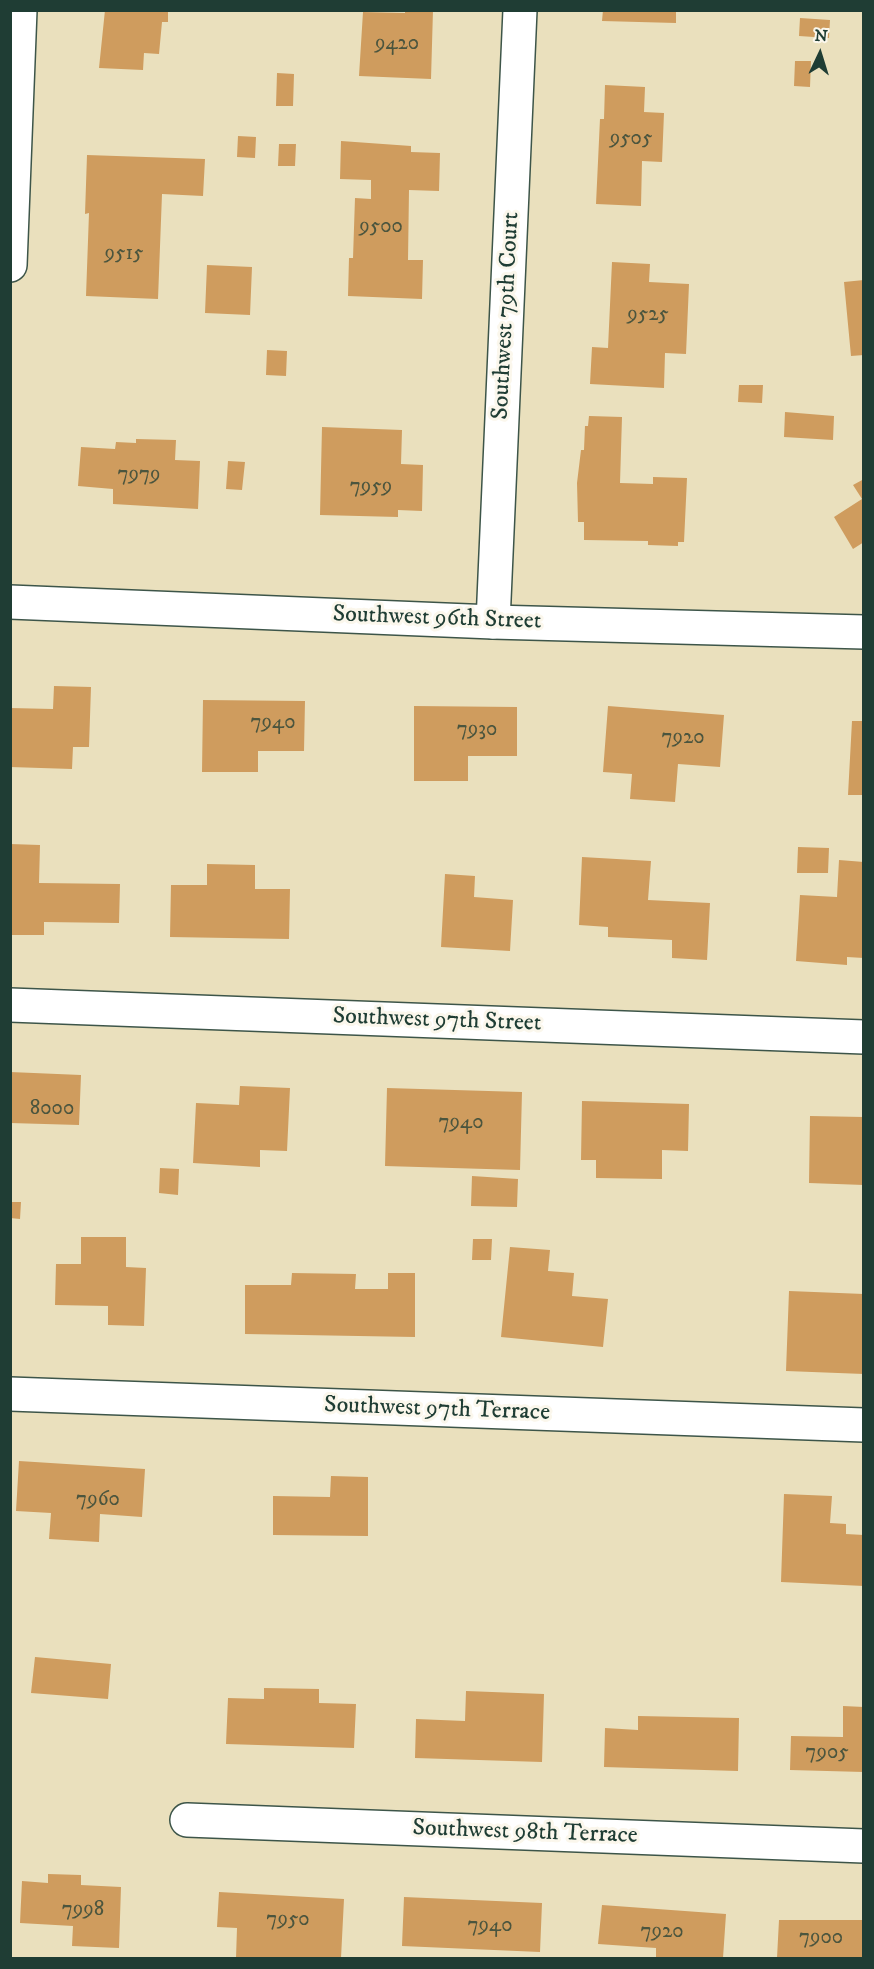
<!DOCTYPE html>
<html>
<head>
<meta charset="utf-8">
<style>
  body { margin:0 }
  #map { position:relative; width:874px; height:1969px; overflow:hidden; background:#eae0bd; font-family:"IM FELL DW Pica",serif }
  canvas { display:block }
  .frame { position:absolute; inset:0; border:12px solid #1f3d34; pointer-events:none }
  .north { position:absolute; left:790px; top:24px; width:60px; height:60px; -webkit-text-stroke:4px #fbf7ec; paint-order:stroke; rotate:4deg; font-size:16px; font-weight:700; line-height:24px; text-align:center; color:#1f3d34 }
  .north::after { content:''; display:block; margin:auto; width:21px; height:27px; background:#1f3d34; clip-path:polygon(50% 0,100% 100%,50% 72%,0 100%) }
</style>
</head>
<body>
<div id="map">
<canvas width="874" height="1969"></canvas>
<div class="frame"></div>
<div class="north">N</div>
</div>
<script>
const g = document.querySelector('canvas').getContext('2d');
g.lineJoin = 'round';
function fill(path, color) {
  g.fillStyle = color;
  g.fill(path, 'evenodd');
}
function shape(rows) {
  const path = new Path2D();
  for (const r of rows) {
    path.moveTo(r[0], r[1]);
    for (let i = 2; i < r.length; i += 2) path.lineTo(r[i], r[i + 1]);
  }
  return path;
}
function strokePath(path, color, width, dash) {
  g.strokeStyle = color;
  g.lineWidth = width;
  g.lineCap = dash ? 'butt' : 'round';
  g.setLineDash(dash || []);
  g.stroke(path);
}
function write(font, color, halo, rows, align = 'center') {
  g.font = font + ' "IM FELL DW Pica",serif';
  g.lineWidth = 6;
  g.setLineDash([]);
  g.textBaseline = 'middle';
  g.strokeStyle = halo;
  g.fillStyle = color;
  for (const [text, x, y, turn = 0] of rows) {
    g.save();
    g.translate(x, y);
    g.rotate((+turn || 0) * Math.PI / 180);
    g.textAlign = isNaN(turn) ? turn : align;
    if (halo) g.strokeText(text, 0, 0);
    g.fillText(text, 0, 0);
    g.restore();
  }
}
fill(shape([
  [105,10,168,10,168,22,162,22,159,54,144,53,143,70,99,68],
  [405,10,433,10,431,79,359,76,363,12,405,13],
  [603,10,676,10,676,23,602,21],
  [800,18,830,20,829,38,799,36],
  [795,61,811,61,810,87,794,86],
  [277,73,294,74,293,106,276,106],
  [605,85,645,87,644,112,664,113,662,162,642,161,641,206,596,204,600,119,604,119],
  [238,136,256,137,255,158,237,157],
  [341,141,411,146,411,152,440,153,439,191,409,190,408,260,423,260,422,299,348,296,349,258,353,258,355,198,371,199,371,180,340,179],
  [279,144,296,144,295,166,278,166],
  [87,155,205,159,203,196,162,194,158,299,86,296,89,213,85,214],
  [612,262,650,264,649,282,689,284,686,354,665,353,664,388,590,384,592,347,608,348],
  [207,265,252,267,250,315,205,313],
  [864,280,864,355,851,356,844,282],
  [267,350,287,351,286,376,266,375],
  [739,385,763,385,762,403,738,402],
  [785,412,834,416,833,440,784,437],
  [589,416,622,417,620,483,653,484,653,477,687,478,684,542,678,542,678,546,648,545,648,541,584,540,584,522,578,522,577,483,581,450,584,450,585,426,588,426],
  [322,427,402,430,401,464,423,465,422,511,398,510,398,517,320,515],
  [136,439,176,440,175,460,200,461,198,509,113,504,113,489,78,486,81,447,115,449,116,442,136,443],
  [228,461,245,462,242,490,226,489],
  [864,479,864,542,853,549,834,517,862,499,853,485],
  [54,686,91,687,89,747,73,747,72,769,10,767,10,708,53,709],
  [203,700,305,701,304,751,258,751,258,772,202,772],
  [414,706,517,707,517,756,468,756,468,781,414,781],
  [608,706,724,715,720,767,678,764,675,802,630,799,632,774,603,772],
  [852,721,864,721,864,795,848,795],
  [10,844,40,845,39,883,120,884,119,923,44,922,44,935,10,935],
  [798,847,829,848,828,873,797,873],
  [582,857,651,861,648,900,710,903,707,960,672,958,672,940,608,937,608,927,579,925],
  [839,860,864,862,864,958,847,957,847,965,796,961,800,895,837,897],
  [207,864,255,865,255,889,290,889,289,939,170,937,171,885,207,885],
  [445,874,475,876,474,897,513,900,510,951,441,947],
  [10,1072,81,1075,79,1125,10,1123],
  [240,1086,290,1088,287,1151,260,1150,260,1167,193,1163,196,1103,239,1105],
  [387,1088,522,1092,520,1170,385,1166],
  [582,1101,689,1104,688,1151,662,1150,662,1179,596,1178,596,1160,581,1160],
  [810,1116,864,1117,864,1185,809,1183],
  [160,1168,179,1169,178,1195,159,1193],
  [472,1176,518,1179,517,1207,471,1206],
  [10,1202,21,1202,20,1219,10,1218],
  [81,1237,126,1237,126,1267,146,1268,144,1326,108,1325,108,1306,55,1305,56,1264,81,1264],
  [473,1239,492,1239,491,1260,472,1260],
  [510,1247,550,1250,548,1271,574,1273,572,1296,608,1299,603,1347,501,1337],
  [292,1273,356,1274,355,1289,388,1289,388,1273,415,1273,415,1337,245,1334,245,1285,291,1285],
  [789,1291,864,1294,864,1374,786,1371],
  [19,1461,145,1469,142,1517,100,1514,99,1542,49,1539,51,1513,16,1511],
  [331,1476,368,1477,368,1536,273,1535,273,1496,330,1497],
  [784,1494,832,1496,830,1523,846,1524,846,1534,864,1535,864,1586,781,1582],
  [35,1657,111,1664,108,1699,31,1693],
  [264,1688,319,1689,319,1703,356,1704,354,1748,226,1744,228,1698,264,1699],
  [466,1691,544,1694,542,1762,415,1758,416,1719,465,1721],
  [843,1706,864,1707,864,1772,790,1770,791,1736,843,1737],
  [638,1716,739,1718,738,1771,604,1767,605,1728,638,1730],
  [48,1874,81,1875,81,1885,121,1887,119,1948,72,1946,73,1926,20,1923,22,1881,48,1883],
  [219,1892,344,1899,341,1958,236,1958,237,1928,217,1927],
  [404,1897,542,1903,540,1952,402,1946],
  [602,1905,726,1914,723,1958,656,1958,656,1948,598,1944],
  [779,1920,864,1920,864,1958,777,1958]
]), '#cf9c5e');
const minor = shape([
  [10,265,20,10],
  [493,622,520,10],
  [10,1005,864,1037],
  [10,1394,864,1425],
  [187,1820,864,1846]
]);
const tertiary = shape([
  [10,602,493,622,864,632]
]);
strokePath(minor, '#3d5549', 36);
strokePath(tertiary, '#3d5549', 36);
strokePath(minor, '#fff', 33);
strokePath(tertiary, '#fff', 33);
write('21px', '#4b553e', null, [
  ["9420",397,45],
  ["9505",631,140],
  ["9500",381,228],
  ["9515",124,255],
  ["9525",648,316],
  ["7979",139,476],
  ["7959",371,488],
  ["7940",273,724],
  ["7930",477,731],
  ["7920",683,739],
  ["8000",52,1110],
  ["7940",461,1124],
  ["7960",98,1501],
  ["7905",827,1754],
  ["7998",83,1911],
  ["7950",288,1921],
  ["7940",490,1927],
  ["7920",662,1933],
  ["7900",821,1939]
]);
write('24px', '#1f3d34', '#fbf7ec', [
  ["Southwest 79th Court",507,316,-87],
  ["Southwest 96th Street",437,619,2],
  ["Southwest 97th Street",437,1021,2],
  ["Southwest 97th Terrace",437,1410,2],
  ["Southwest 98th Terrace",525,1833,2]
]);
</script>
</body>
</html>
